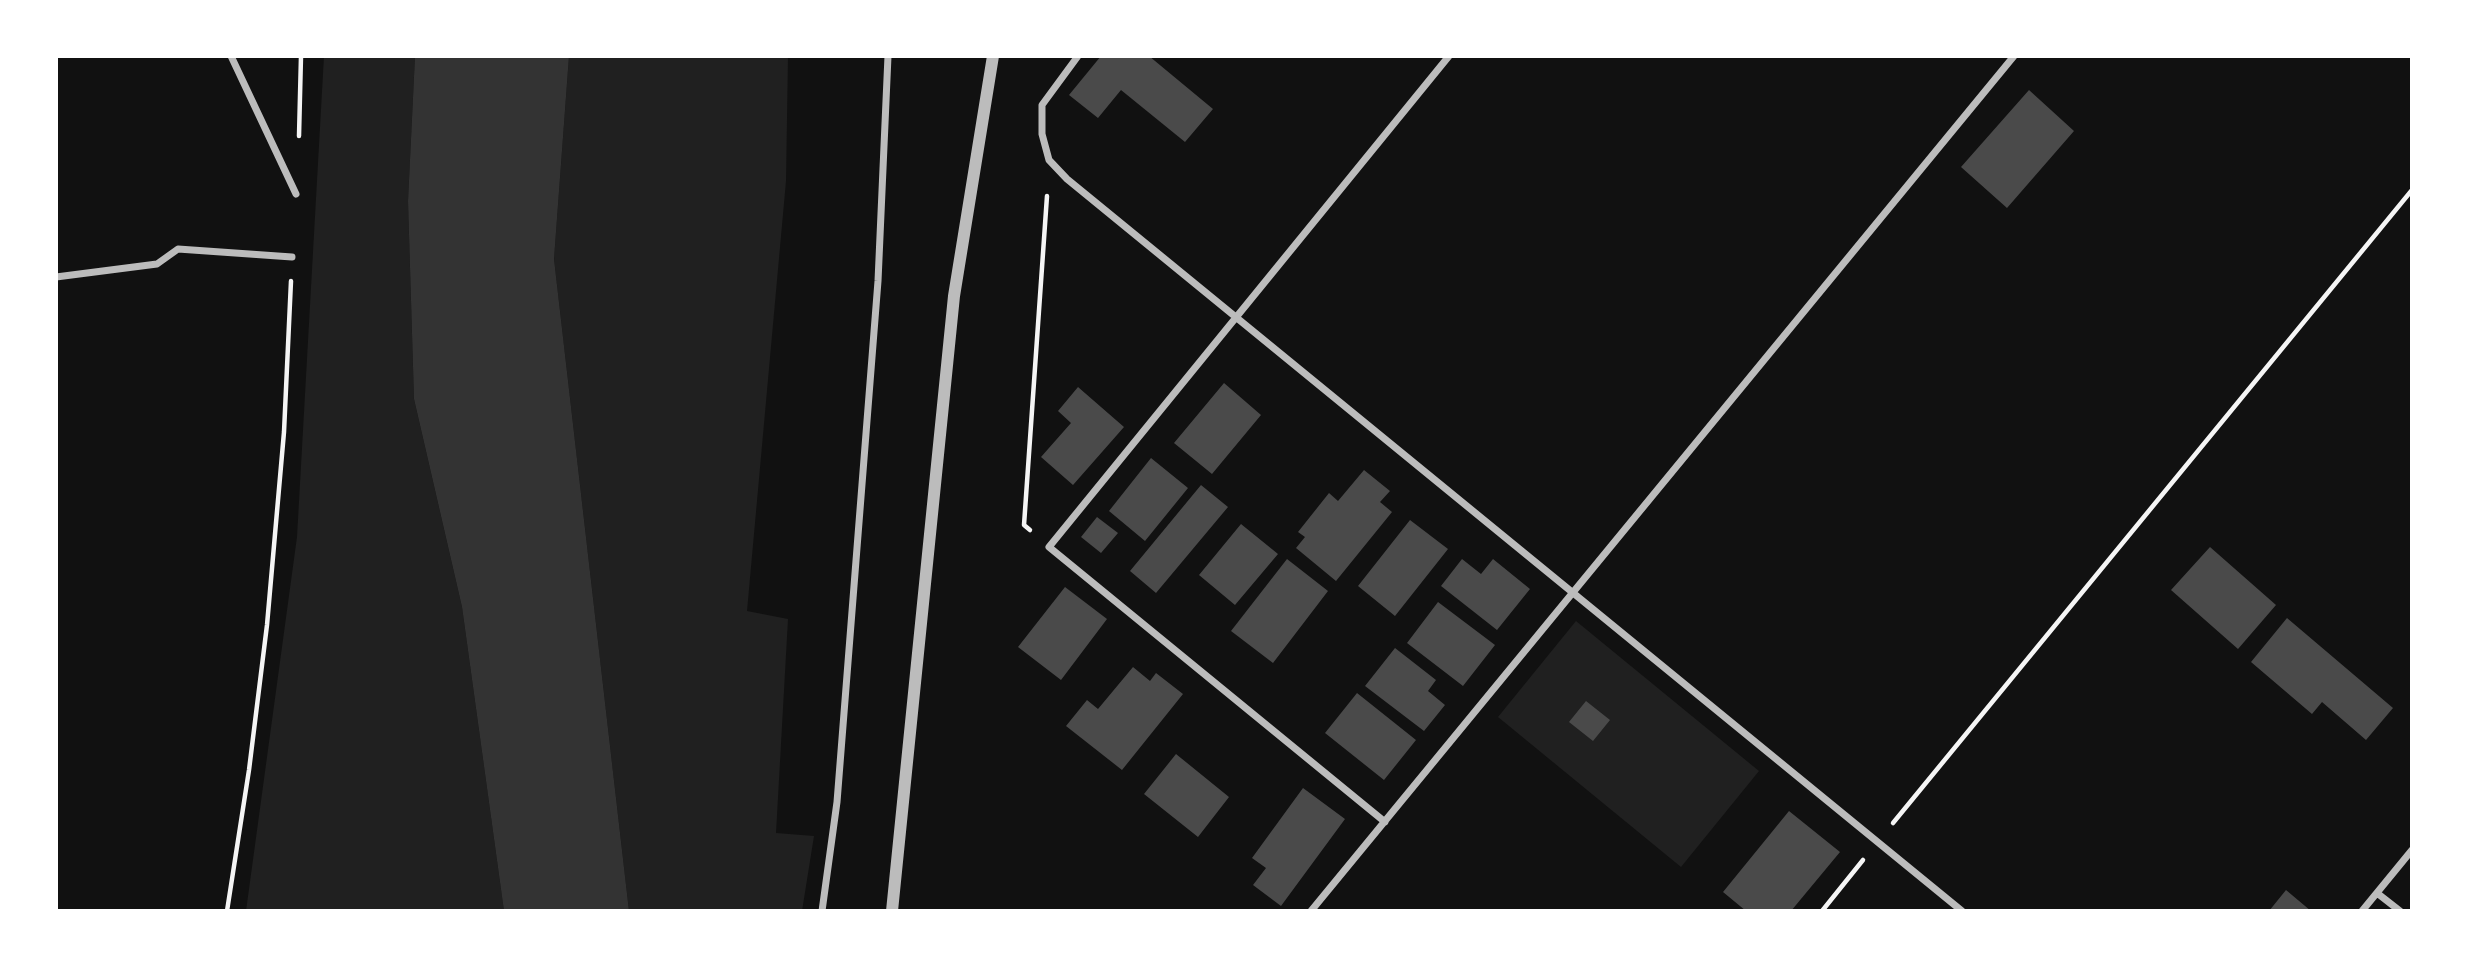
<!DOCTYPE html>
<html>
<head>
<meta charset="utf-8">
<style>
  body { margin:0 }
  #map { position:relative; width:2468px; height:967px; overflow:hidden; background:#111; font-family:"Nunito Sans",sans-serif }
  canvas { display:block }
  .frame { position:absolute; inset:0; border:58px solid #fff; pointer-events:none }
</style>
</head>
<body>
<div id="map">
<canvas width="2468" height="967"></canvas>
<div class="frame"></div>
</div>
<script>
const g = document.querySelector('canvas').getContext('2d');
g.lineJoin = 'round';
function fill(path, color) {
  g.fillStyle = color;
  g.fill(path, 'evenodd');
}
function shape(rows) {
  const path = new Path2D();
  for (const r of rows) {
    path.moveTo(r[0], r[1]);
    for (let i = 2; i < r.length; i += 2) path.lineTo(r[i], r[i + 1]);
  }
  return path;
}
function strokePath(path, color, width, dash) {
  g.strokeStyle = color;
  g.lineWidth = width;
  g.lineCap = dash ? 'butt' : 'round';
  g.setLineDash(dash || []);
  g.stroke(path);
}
fill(shape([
  [324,56,415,56,408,201,414,399,462,607,504,911,246,911,297,537],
  [569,56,788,56,786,181,747,611,788,619,776,833,814,836,802,911,629,911,554,259],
  [1576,621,1759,771,1681,867,1498,717]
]), '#202020');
fill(shape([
  [415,56,569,56,554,259,629,911,504,911,462,607,414,399,408,201]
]), '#333');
fill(shape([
  [1101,56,1149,56,1213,109,1185,142,1121,90,1098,118,1069,95],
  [2029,90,2074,131,2007,208,1961,167],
  [1224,383,1261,415,1212,474,1174,443],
  [1078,387,1124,427,1073,485,1041,457,1071,423,1058,411],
  [1151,458,1188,488,1145,541,1109,511],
  [1364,470,1390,491,1380,502,1392,512,1336,581,1296,548,1305,537,1298,532,1329,493,1338,501],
  [1201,485,1228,507,1156,593,1130,571],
  [1097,517,1118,533,1101,553,1081,537],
  [1410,520,1448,549,1395,616,1358,586],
  [1241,524,1278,554,1235,605,1199,575],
  [2210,547,2276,605,2238,649,2171,590],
  [1287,559,1328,591,1273,663,1231,631],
  [1462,559,1481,574,1493,559,1530,589,1497,630,1441,586],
  [1065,587,1107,619,1061,680,1018,647],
  [1438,602,1495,645,1463,686,1407,643],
  [2287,618,2393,708,2366,740,2322,702,2312,714,2251,662],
  [1395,648,1436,680,1428,691,1445,705,1424,731,1365,686],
  [1133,667,1150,681,1156,673,1183,694,1122,770,1066,726,1087,700,1098,709],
  [1357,693,1416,740,1384,780,1325,733],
  [1586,701,1610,720,1593,741,1569,722],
  [1176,754,1229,797,1198,837,1144,794],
  [1303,788,1345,819,1281,906,1253,885,1266,868,1252,858],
  [1789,811,1840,852,1791,911,1746,911,1723,892],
  [2286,890,2311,911,2269,911]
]), '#4a4a4a');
strokePath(shape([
  [299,136,301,56],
  [1030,530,1024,525,1047,196],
  [1893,823,2412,190],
  [227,911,249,770,267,625,284,432,291,281],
  [1822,911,1863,860]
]), '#f5f5f5', 4.5);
strokePath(shape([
  [231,56,296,194],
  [1078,56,1042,105,1042,134,1049,160,1067,179,1962,911],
  [56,277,157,264,178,249,292,257],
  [1385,822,1049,547,1449,56],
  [2377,893,2400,911],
  [822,911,837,802,878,281,888,56],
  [1311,911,2014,56],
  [2362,911,2412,850]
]), '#bcbcbc', 7);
strokePath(shape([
  [892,911,954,296,993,56]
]), '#bcbcbc', 12);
</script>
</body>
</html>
